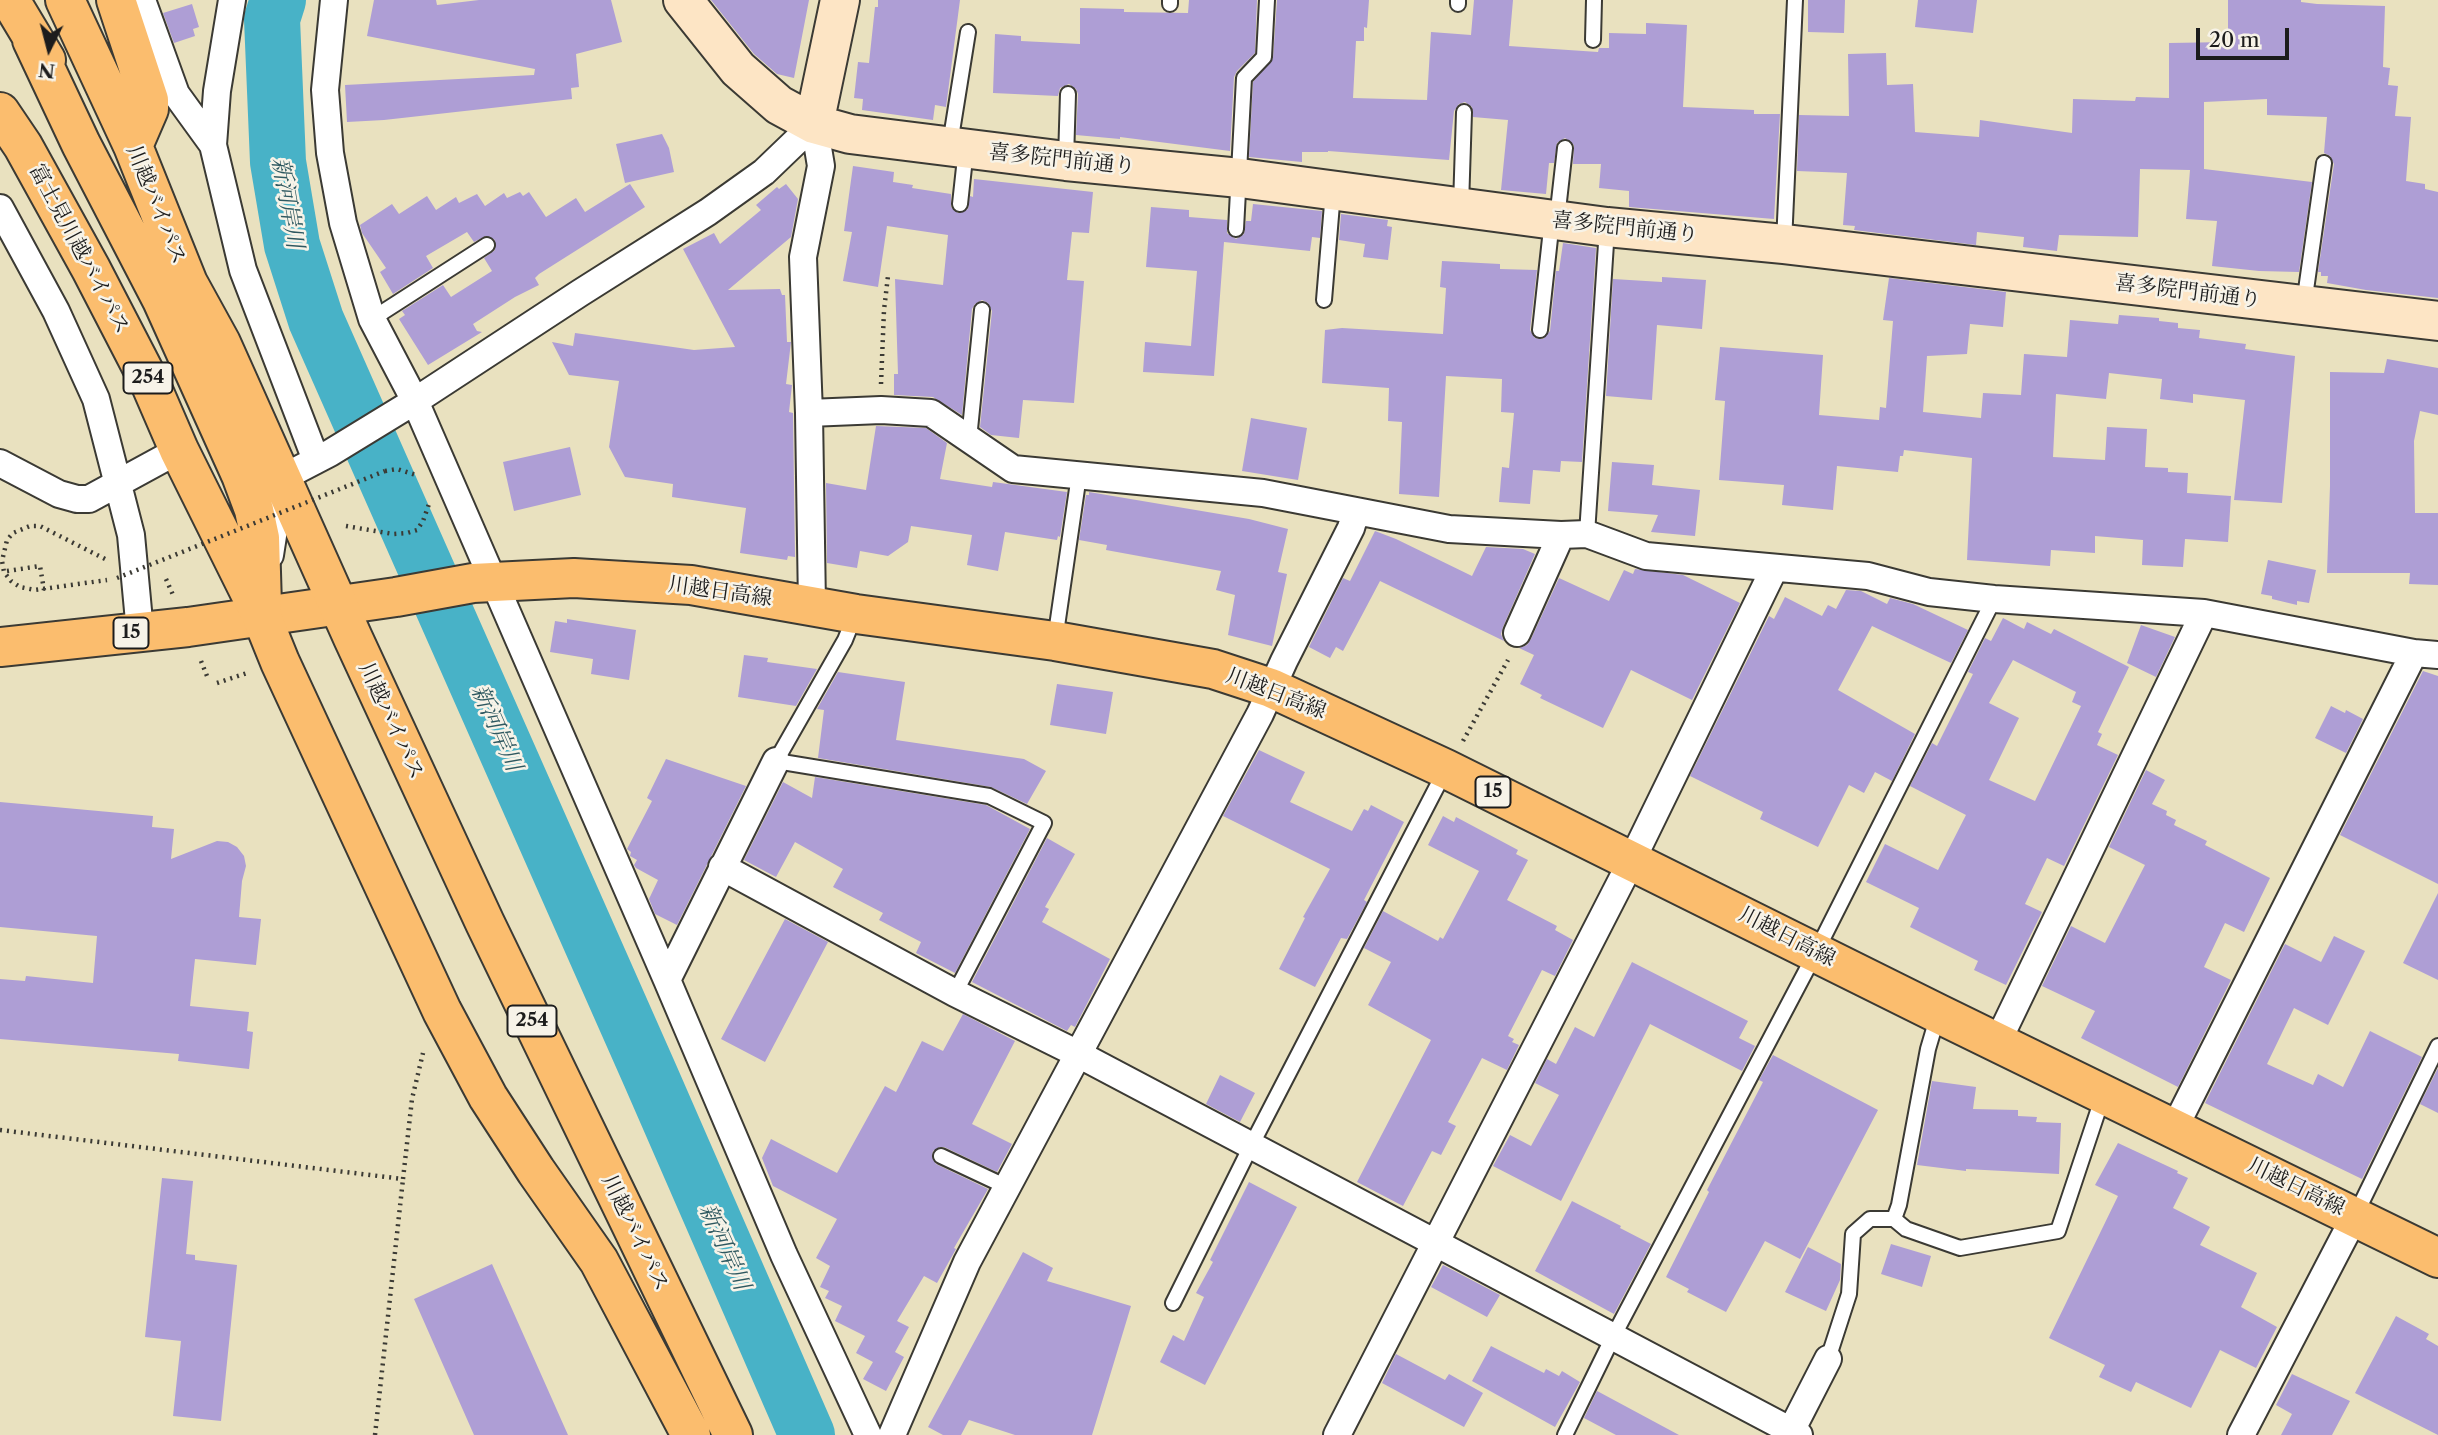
<!DOCTYPE html>
<html>
<head>
<meta charset="utf-8">
<style>
  body { margin:0 }
  #map { position:relative; width:2438px; height:1435px; overflow:hidden; background:#e9e1bf; font-family:"Libre Caslon Text",serif }
  canvas { display:block }
  .north { position:absolute; left:14px; top:14px; width:70px; height:70px; -webkit-text-stroke:5px #f7f3e8; paint-order:stroke; rotate:186deg; font-size:19px; font-weight:700; line-height:28px; text-align:center; color:#1c1c1c }
  .north::after { content:''; display:block; margin:auto; width:24px; height:32px; background:#1c1c1c; clip-path:polygon(50% 0,100% 100%,50% 72%,0 100%) }
  .scale { position:absolute; left:2196px; top:28px; width:93px; height:32px; box-sizing:border-box; border:4px solid #1c1c1c; border-top:0; padding-left:9px; font-size:21px; line-height:24px; white-space:nowrap; color:#1c1c1c; -webkit-text-stroke:5px #f7f3e8; paint-order:stroke }
</style>
</head>
<body>
<div id="map">
<canvas width="2438" height="1435"></canvas>
<div class="north">N</div>
<div class="scale">20 m</div>
</div>
<script>
const g = document.querySelector('canvas').getContext('2d');
g.lineJoin = 'round';
function shape(rows) {
  const path = new Path2D();
  for (const r of rows) {
    path.moveTo(r[0], r[1]);
    for (let i = 2; i < r.length; i += 2) path.lineTo(r[i], r[i + 1]);
  }
  return path;
}
function strokePath(path, color, width, dash) {
  g.strokeStyle = color;
  g.lineWidth = width;
  g.lineCap = dash ? 'butt' : 'round';
  g.setLineDash(dash || []);
  g.stroke(path);
}
function fill(path, color) {
  g.fillStyle = color;
  g.fill(path, 'evenodd');
}
function write(font, color, halo, rows, align = 'center') {
  g.font = font + ' "Libre Caslon Text","Noto Serif JP",serif';
  g.lineWidth = 5;
  g.setLineDash([]);
  g.textBaseline = 'middle';
  g.strokeStyle = halo;
  g.fillStyle = color;
  for (const [text, x, y, turn = 0] of rows) {
    g.save();
    g.translate(x, y);
    g.rotate((+turn || 0) * Math.PI / 180);
    g.textAlign = isNaN(turn) ? turn : align;
    if (halo) g.strokeText(text, 0, 0);
    g.fillText(text, 0, 0);
    g.restore();
  }
}
strokePath(shape([
  [278,0,272,19,278,162,292,245,316,320,650,1075,807,1435]
]), '#48b2c7', 56);
fill(shape([
  [374,0,436,0,437,5,479,0,611,0,622,42,576,54,579,87,571,88,572,99,384,120,347,122,345,85,534,75,535,69,367,36],
  [711,0,809,0,794,78,777,74,754,54],
  [878,0,960,0,946,107,935,105,933,120,862,110,863,99,854,98,858,62,869,63,875,7,878,7],
  [1189,0,1257,0,1255,53,1237,71,1234,77,1230,151,1120,137,1120,139,1076,135,1078,94,1076,89,1069,84,1060,88,1058,96,993,93,995,34,1021,36,1021,41,1080,44,1080,8,1124,9,1124,12,1188,13],
  [1277,0,1369,0,1367,28,1364,27,1364,41,1356,41,1353,98,1427,100,1431,32,1471,35,1474,0,1513,0,1509,46,1598,52,1599,48,1609,48,1609,33,1646,34,1646,23,1687,25,1683,107,1754,110,1754,114,1780,114,1774,219,1629,207,1629,191,1599,188,1601,164,1573,164,1574,145,1565,138,1557,143,1554,163,1549,163,1546,194,1501,190,1508,120,1473,117,1472,107,1465,102,1459,104,1454,111,1449,160,1328,151,1328,152,1302,152,1302,162,1249,157,1253,82,1273,58],
  [1808,0,1845,0,1844,33,1808,32],
  [1918,0,1977,0,1973,33,1915,27],
  [2228,0,2301,0,2301,2,2317,4,2385,6,2383,67,2390,68,2388,85,2398,86,2395,116,2411,117,2406,181,2425,184,2425,189,2438,192,2438,298,2366,290,2327,283,2328,276,2321,276,2321,272,2318,272,2334,164,2330,156,2324,153,2327,117,2267,115,2267,99,2204,102,2204,169,2312,182,2299,272,2259,271,2212,266,2217,221,2186,219,2190,170,2140,169,2138,237,2059,235,2057,251,2023,247,2024,237,1977,232,1976,245,1854,230,1855,226,1843,225,1847,173,1797,171,1799,115,1849,116,1848,54,1886,53,1887,85,1913,84,1915,132,1979,137,1980,120,2072,133,2073,99,2135,101,2136,97,2169,98,2169,43,2228,42],
  [192,4,199,27,193,29,195,36,174,43,163,13],
  [662,134,669,148,674,172,625,183,616,144],
  [853,166,894,172,893,182,913,185,912,188,951,194,951,207,958,213,968,209,970,196,973,197,974,179,1093,192,1089,233,1072,232,1067,280,1084,281,1074,403,1023,400,1019,438,991,435,980,427,992,311,988,303,982,300,975,304,972,309,962,415,933,397,894,395,894,374,898,374,895,279,943,285,948,235,887,226,878,287,843,281,852,232,844,231],
  [630,184,645,207,539,274,535,278,539,285,515,297,473,324,477,331,482,332,428,365,399,319,405,315,402,311,443,285,451,297,492,271,484,258,495,250,495,240,486,236,474,242,467,232,426,256,433,268,393,294,380,272,386,268,362,233,360,225,392,204,399,214,427,196,436,210,456,197,459,203,477,194,485,206,504,193,507,198,520,192,523,196,529,192,546,217,576,198,585,212],
  [786,184,798,199,791,237,728,290,780,289,782,295,785,295,787,342,791,342,786,384,792,385,789,412,793,413,795,557,788,556,787,560,740,553,746,508,672,497,673,484,625,477,609,447,619,381,569,375,552,342,573,346,575,333,694,350,735,347,683,249,714,233,720,244,761,210,756,205,777,187,779,189],
  [1253,204,1322,211,1320,238,1312,237,1310,251,1224,242,1214,376,1143,372,1145,342,1191,346,1197,271,1146,267,1151,207,1189,210,1189,217,1227,220,1227,233,1236,239,1244,234,1246,221,1251,221],
  [1341,214,1388,220,1387,226,1392,227,1388,260,1363,257,1365,244,1339,240],
  [1563,243,1596,248,1582,462,1561,461,1560,472,1533,470,1530,504,1499,502,1502,467,1509,468,1514,413,1501,412,1502,379,1446,376,1439,497,1399,494,1402,422,1388,421,1389,388,1322,383,1325,330,1342,328,1443,334,1446,288,1440,287,1442,261,1500,264,1500,269,1537,270,1530,330,1535,338,1543,339,1550,331,1556,271,1559,271],
  [1662,277,1706,280,1702,329,1657,325,1652,400,1606,396,1613,279,1662,282],
  [1889,278,2006,292,2003,327,1970,324,1967,354,1927,356,1923,412,1981,418,1983,393,2021,395,2024,354,2067,357,2070,320,2118,324,2119,315,2159,318,2159,321,2178,323,2178,328,2200,330,2199,338,2246,344,2245,349,2295,356,2282,503,2234,500,2245,400,2193,394,2193,403,2160,399,2162,379,2109,373,2106,399,2056,394,2053,457,2105,460,2107,427,2147,429,2145,467,2168,468,2168,472,2188,473,2187,493,2231,496,2228,542,2185,539,2183,567,2142,565,2143,540,2095,536,2095,553,2051,550,2050,566,1967,560,1972,458,1904,450,1903,456,1900,456,1898,472,1837,466,1833,510,1782,505,1784,485,1719,480,1725,401,1715,400,1720,347,1823,355,1819,415,1879,420,1880,407,1886,408,1893,321,1883,320],
  [2387,359,2438,368,2438,415,2420,411,2414,441,2415,513,2438,513,2438,585,2409,584,2410,573,2327,573,2330,486,2330,372,2384,373],
  [1251,418,1307,428,1298,480,1242,471],
  [876,426,926,428,947,443,940,479,992,487,993,482,1067,492,1060,537,1058,536,1057,540,1005,532,998,571,967,565,972,535,911,526,908,542,888,556,860,551,857,568,827,563,826,483,866,490],
  [570,447,581,495,514,511,503,462],
  [1612,462,1654,465,1652,485,1700,490,1695,536,1651,532,1658,515,1608,511],
  [1089,492,1249,519,1288,529,1278,572,1287,574,1272,646,1228,635,1235,595,1216,590,1221,571,1106,550,1107,545,1079,540,1086,495,1089,495],
  [1375,531,1396,539,1472,576,1486,547,1523,549,1535,554,1503,627,1501,634,1504,641,1380,581,1343,651,1336,647,1330,658,1309,647,1343,578,1350,581],
  [2268,560,2316,570,2309,603,2297,601,2297,605,2272,599,2272,596,2261,594],
  [1635,569,1683,575,1740,603,1692,700,1631,670,1603,728,1540,698,1542,695,1520,684,1534,655,1519,648,1527,645,1531,639,1559,578,1609,601,1624,570,1633,574],
  [1846,590,1861,591,1887,604,1890,598,1913,604,1968,630,1951,663,1872,626,1838,690,1915,734,1892,781,1875,772,1864,793,1849,785,1818,847,1760,819,1763,812,1690,776,1769,616,1774,619,1785,597,1822,616,1828,605,1836,609],
  [2003,618,2024,629,2027,622,2051,634,2054,629,2129,667,2098,732,2102,734,2097,745,2118,755,2064,866,2047,858,2025,904,2042,912,2006,985,1974,970,1978,961,1910,927,1919,908,1866,882,1885,844,1938,870,1966,815,1910,786,1932,743,1937,746,1973,674,1968,672,1985,638,1991,641],
  [2013,660,2076,692,2072,702,2081,706,2035,801,1989,780,2019,718,1989,703],
  [567,619,636,630,629,680,591,674,593,659,550,652,555,621,567,623],
  [2141,625,2175,637,2156,677,2127,663],
  [744,655,768,658,767,662,817,669,796,706,738,697],
  [2423,671,2438,676,2438,884,2340,835],
  [838,672,905,682,896,740,1024,759,1046,771,1027,804,991,787,818,758,824,710,817,709],
  [1057,684,1113,692,1106,734,1050,725],
  [2331,706,2345,713,2346,710,2363,719,2346,753,2315,738],
  [1259,750,1305,772,1290,802,1352,831,1364,809,1368,811,1371,805,1404,822,1364,900,1367,902,1347,939,1341,938,1315,987,1279,969,1305,918,1303,917,1330,869,1223,816],
  [666,759,746,786,677,925,655,914,649,899,658,880,636,868,634,865,637,860,630,856,631,852,627,849,652,801,647,798],
  [2146,770,2165,780,2152,804,2167,811,2166,815,2176,820,2174,825,2207,841,2205,845,2270,878,2244,932,2225,923,2204,967,2231,980,2178,1087,2081,1038,2095,1011,2042,986,2071,926,2105,943,2145,865,2109,847],
  [815,777,986,805,1030,829,955,973,916,953,921,942,879,920,883,913,833,887,843,869,795,842,776,877,744,860,783,782,812,798],
  [0,802,153,816,152,827,174,829,171,859,217,841,228,842,237,847,244,856,246,866,242,881,239,917,261,919,256,965,195,959,190,1006,249,1012,247,1031,253,1032,249,1069,178,1061,179,1054,0,1039,0,979,25,981,26,976,93,983,97,936,0,927],
  [1443,816,1454,822,1456,817,1518,850,1516,854,1528,860,1507,900,1557,926,1555,930,1573,940,1555,976,1542,970,1508,1036,1514,1039,1512,1042,1519,1045,1507,1070,1482,1058,1448,1122,1456,1126,1441,1155,1432,1151,1403,1206,1357,1182,1431,1040,1368,1005,1391,962,1364,948,1383,911,1438,941,1440,937,1443,939,1479,871,1428,845],
  [1047,838,1075,854,1045,907,1049,909,1042,922,1110,959,1075,1027,1071,1025,1067,1031,972,982],
  [2438,893,2438,980,2403,963],
  [785,919,828,942,765,1062,721,1039],
  [2334,936,2365,951,2328,1025,2294,1008,2267,1064,2313,1085,2318,1074,2343,1087,2370,1031,2422,1057,2362,1179,2205,1103,2285,944,2321,962],
  [1632,962,1748,1021,1739,1038,1755,1046,1742,1071,1650,1024,1561,1201,1493,1166,1510,1135,1531,1146,1559,1095,1535,1083,1547,1059,1556,1064,1575,1027,1594,1037],
  [963,1014,1015,1041,972,1124,1012,1144,997,1172,944,1147,940,1147,933,1151,932,1157,936,1164,988,1189,954,1248,956,1249,937,1283,924,1276,897,1321,909,1327,895,1352,904,1357,886,1391,863,1379,873,1362,856,1353,865,1336,835,1321,842,1306,825,1298,829,1291,820,1287,830,1266,816,1258,837,1219,773,1186,762,1158,771,1139,837,1173,885,1086,896,1092,922,1041,943,1051],
  [1773,1055,1878,1110,1800,1259,1765,1241,1726,1312,1687,1292,1689,1289,1666,1277,1709,1192,1707,1190,1763,1082,1759,1080],
  [2438,1068,2438,1113,2420,1104],
  [1220,1075,1255,1093,1240,1122,1206,1104],
  [1932,1081,1976,1087,1973,1109,2018,1110,2018,1116,2037,1117,2036,1122,2061,1123,2059,1174,1966,1169,1966,1171,1917,1165],
  [2118,1143,2178,1171,2177,1173,2188,1178,2173,1208,2210,1227,2200,1245,2257,1273,2241,1307,2277,1327,2256,1368,2220,1350,2191,1408,2136,1382,2131,1392,2099,1377,2105,1365,2049,1338,2118,1196,2095,1185],
  [162,1178,193,1181,186,1254,195,1255,195,1260,237,1265,221,1421,173,1416,181,1341,145,1337],
  [1249,1182,1297,1207,1205,1385,1160,1362,1173,1335,1184,1341,1204,1297,1196,1293,1213,1262,1210,1260],
  [1572,1201,1621,1226,1620,1228,1651,1244,1614,1314,1535,1271],
  [1891,1244,1931,1256,1922,1287,1881,1274],
  [1808,1247,1841,1264,1840,1280,1826,1311,1785,1292],
  [1023,1252,1053,1268,1047,1281,1131,1306,1092,1435,1015,1435,969,1420,961,1435,943,1435,928,1427],
  [492,1264,568,1435,474,1435,414,1299],
  [1443,1265,1500,1295,1487,1317,1431,1287],
  [2396,1316,2429,1334,2426,1339,2438,1346,2438,1435,2355,1393],
  [1491,1346,1544,1373,1546,1369,1559,1376,1562,1371,1580,1382,1555,1427,1472,1381],
  [1396,1354,1445,1380,1449,1374,1483,1393,1464,1427,1382,1383],
  [2292,1374,2350,1401,2332,1435,2281,1435,2292,1414,2276,1405],
  [1597,1391,1599,1392,1679,1435,1616,1435,1584,1418]
]), '#ae9ed5');
const lane = shape([
  [1170,4,1170,0],
  [1458,4,1458,0],
  [1593,40,1594,0],
  [950,144,968,32],
  [1066,159,1068,94],
  [960,204,966,149],
  [1461,206,1464,112],
  [1557,219,1565,148],
  [1236,229,1244,78,1264,57,1267,0],
  [1784,243,1795,0],
  [1324,300,1333,192],
  [2304,304,2324,163],
  [372,319,487,245],
  [1540,330,1552,220],
  [969,439,982,310],
  [1587,534,1607,228],
  [855,615,845,640,776,761,989,796,1044,823,955,993],
  [1055,640,1079,475],
  [941,1156,1007,1187],
  [2355,1216,2438,1046],
  [1894,1219,1906,1229,1960,1248,2058,1231,2103,1096],
  [1173,1303,1251,1146,1445,771],
  [1828,1359,1849,1294,1853,1234,1870,1219,1894,1219,1899,1205,1928,1049,1938,1015],
  [1565,1435,1613,1337,1816,952,1994,599]
]);
const street = shape([
  [142,0,176,94,213,145],
  [232,0,217,91,213,145,243,270,316,460],
  [334,0,325,90,330,153,343,223,372,319,415,401,667,980,784,1255,868,1435],
  [0,208,56,311,96,399,131,535,140,632],
  [809,413,881,410,931,413,1013,469,1263,493,1449,529,1561,535,1587,534,1646,556,1868,576,1929,592,1994,599,2204,613,2414,653,2438,655],
  [0,463,59,494,77,499,89,499,179,450],
  [270,555,282,478,330,453,415,401,580,293,708,212,764,172,814,124],
  [812,606,809,413,803,257,821,166,814,124],
  [1517,633,1561,535],
  [722,867,955,993,1078,1054,1799,1435],
  [667,980,776,761],
  [1997,1043,2204,613],
  [2174,1129,2414,653],
  [892,1435,967,1262,1260,714,1284,661,1351,528,1356,511],
  [1337,1435,1632,860,1774,569],
  [1789,1435,1828,1359],
  [2241,1435,2355,1216]
]);
const secondary = shape([
  [683,0,738,69,779,105,814,124,850,134,1066,161,1240,178,1607,227,1784,244,2438,321],
  [814,124,840,0]
]);
const primary = shape([
  [0,647,188,627,396,597,473,583,574,578,691,585,856,614,1055,641,1213,669,1271,688,1446,769,1939,1014,2438,1258]
]);
const highway = shape([
  [10,0,46,60],
  [65,0,133,146,188,283,221,343,353,638,485,923,733,1435],
  [116,0,149,100,149,109,133,146],
  [32,40,81,144,162,300,241,475,254,510,260,538,262,606],
  [0,112,23,146,91,269,150,383,179,450,261,615,280,662,442,1011,488,1097,536,1171,599,1261,691,1435]
]);
strokePath(lane, '#3b3a34', 18);
strokePath(street, '#3b3a34', 30);
strokePath(secondary, '#3b3a34', 42);
strokePath(primary, '#3b3a34', 42);
strokePath(highway, '#3b3a34', 42);
strokePath(shape([
  [881,384,884,310,888,276],
  [385,471,397,469,416,475],
  [346,526,393,534,407,533,417,530,423,521,429,504],
  [105,559,40,526,30,526,13,533,7,540,2,561,4,572,11,581,20,587,35,590,107,580],
  [7,571,40,566,44,590],
  [166,579,173,595],
  [201,661,207,676],
  [217,683,250,672],
  [1463,741,1508,660],
  [0,1130,403,1179,412,1099,423,1053],
  [375,1435,403,1179]
]), '#3b3a34', 4.5, [2, 5]);
strokePath(lane, '#fff', 14);
strokePath(street, '#fff', 26);
strokePath(secondary, '#fde5c5', 38);
strokePath(primary, '#fbbd6e', 38);
strokePath(highway, '#fbbd6e', 38);
strokePath(shape([
  [117,578,385,471]
]), '#3b3a34', 4.5, [2, 5]);
for (const [x, y, w] of [
  [148,378,49],
  [131,633,35],
  [1493,792,35],
  [532,1021,49]
]) {
  const box = new Path2D();
  box.roundRect(x - w / 2, y - 15.5, w, 31, 5);
  g.fillStyle = '#f7f3e8';
  g.fill(box);
  strokePath(box, '#1c1c1c', 2);
}
write('bold 19px', '#1c1c1c', null, [
  ["254",148,378],
  ["15",131,633],
  ["15",1493,792],
  ["254",532,1021]
]);
write('21px', '#1c1c1c', '#f7f3e8', [
  ["喜多院門前通り",1062,160,6],
  ["川越バイパス",156,205,68],
  ["喜多院門前通り",1625,228,6],
  ["富士見川越バイパス",79,249,62],
  ["喜多院門前通り",2188,292,7],
  ["川越日高線",720,592,8],
  ["川越日高線",1276,694,21],
  ["川越バイパス",391,721,65],
  ["川越日高線",1787,937,27],
  ["川越日高線",2296,1187,26],
  ["川越バイパス",635,1233,64]
]);
write('italic 23px', '#2e5860', '#f7f3e8', [
  ["新河岸川",287,203,80],
  ["新河岸川",496,728,66],
  ["新河岸川",724,1247,66]
]);
</script>
</body>
</html>
